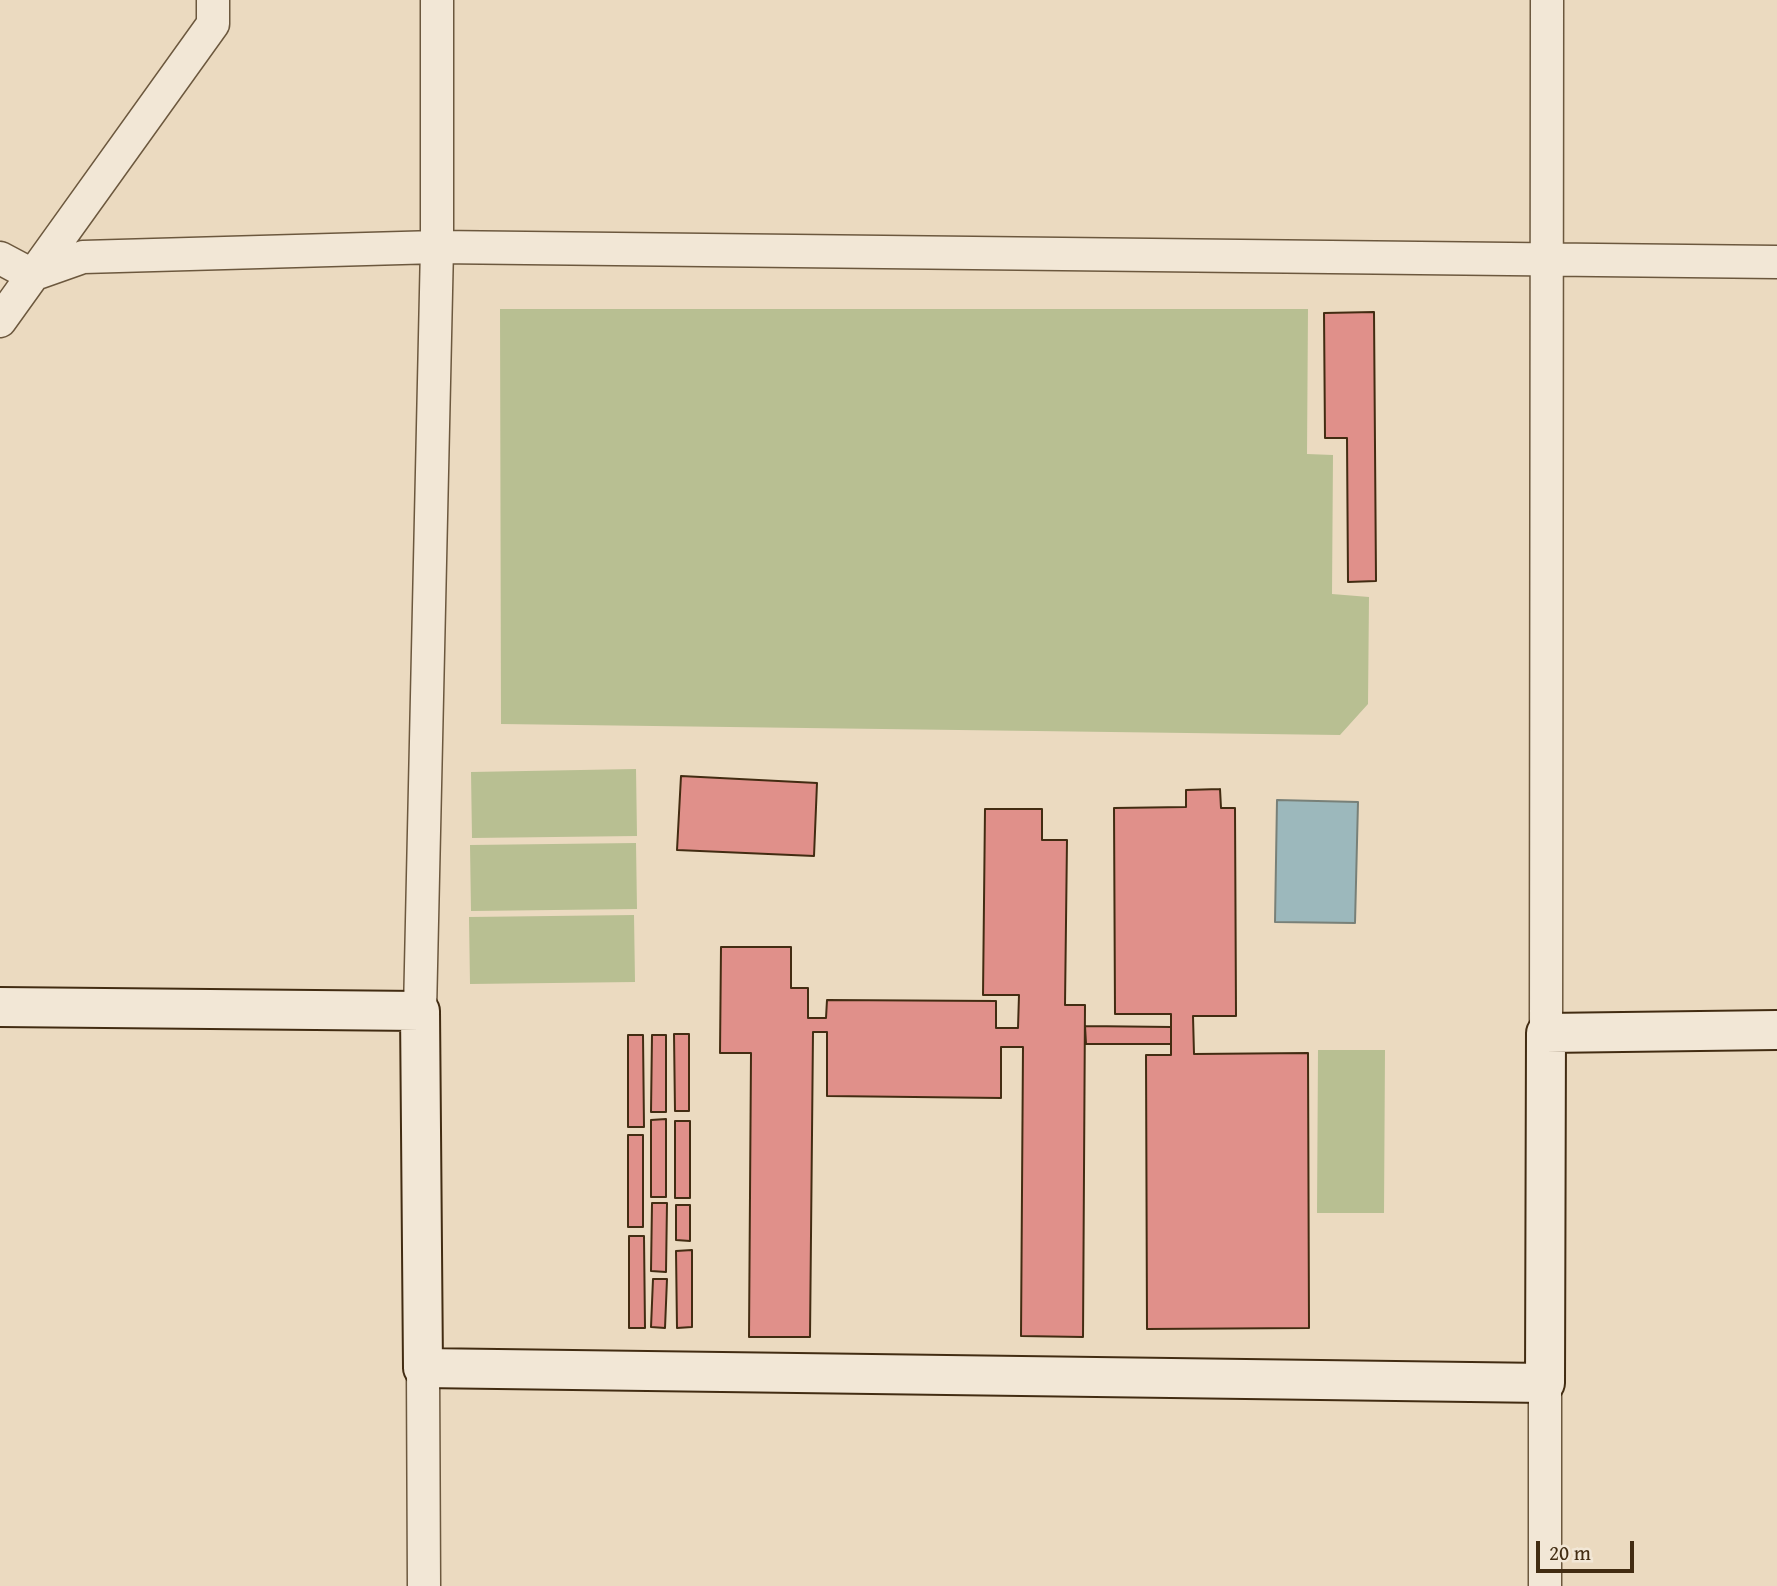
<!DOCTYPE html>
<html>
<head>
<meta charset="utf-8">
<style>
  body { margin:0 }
  #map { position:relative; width:1777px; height:1586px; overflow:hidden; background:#ebdac0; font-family:"Gentium Book Plus",serif }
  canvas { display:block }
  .scale { position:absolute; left:1536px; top:1541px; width:98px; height:32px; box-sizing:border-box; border:4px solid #422c12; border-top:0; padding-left:9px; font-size:21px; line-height:24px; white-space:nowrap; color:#422c12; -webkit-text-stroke:5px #f2e7d6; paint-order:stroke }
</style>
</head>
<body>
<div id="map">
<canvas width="1777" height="1586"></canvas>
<div class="scale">20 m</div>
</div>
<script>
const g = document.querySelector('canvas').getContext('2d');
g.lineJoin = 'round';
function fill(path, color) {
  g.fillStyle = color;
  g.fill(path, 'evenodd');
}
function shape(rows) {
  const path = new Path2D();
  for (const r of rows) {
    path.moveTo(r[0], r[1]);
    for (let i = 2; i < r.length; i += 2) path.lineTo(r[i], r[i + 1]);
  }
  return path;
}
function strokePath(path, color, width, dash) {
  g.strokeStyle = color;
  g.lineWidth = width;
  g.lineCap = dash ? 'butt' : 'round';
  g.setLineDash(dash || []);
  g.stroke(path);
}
fill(shape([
  [500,309,1308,309,1307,454,1333,455,1332,594,1369,597,1368,704,1340,735,501,724],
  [636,769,637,836,472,838,471,772],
  [636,843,637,909,471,911,470,845],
  [634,915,635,982,470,984,469,917],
  [1318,1050,1385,1050,1384,1213,1317,1213]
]), '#b8bf92');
const water = shape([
  [1277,800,1358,802,1355,923,1275,922,1277,800]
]);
fill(water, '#9cb8bc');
strokePath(water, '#788078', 2);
const building = shape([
  [1374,312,1376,581,1348,582,1347,438,1325,438,1324,313,1374,312],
  [681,776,817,783,814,856,677,850,681,776],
  [1220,789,1221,808,1235,808,1236,1016,1193,1016,1194,1054,1308,1053,1309,1328,1147,1329,1146,1055,1171,1055,1171,1014,1115,1014,1114,808,1186,807,1186,790,1220,789],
  [985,809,1042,809,1042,840,1067,840,1065,1005,1085,1005,1083,1337,1021,1336,1023,1047,1001,1047,1001,1098,827,1096,827,1032,813,1032,810,1337,749,1337,751,1053,720,1053,721,947,791,947,791,988,808,988,808,1018,826,1018,827,1000,996,1001,996,1028,1018,1028,1019,995,983,995,985,809],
  [1085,1026,1171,1027,1171,1044,1086,1044,1085,1026],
  [674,1034,689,1034,689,1111,675,1111,674,1034],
  [628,1035,643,1035,644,1127,628,1127,628,1035],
  [652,1035,666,1035,666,1112,651,1112,652,1035],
  [666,1119,666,1197,651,1197,651,1120,666,1119],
  [675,1121,690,1121,690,1198,675,1198,675,1121],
  [628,1135,643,1135,643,1227,628,1227,628,1135],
  [652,1203,667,1203,666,1272,651,1271,652,1203],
  [676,1205,690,1205,690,1241,676,1240,676,1205],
  [629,1236,644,1236,645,1328,629,1328,629,1236],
  [692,1250,692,1327,677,1328,676,1251,692,1250],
  [653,1279,667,1279,665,1328,651,1327,653,1279]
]);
fill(building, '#e0908a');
strokePath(building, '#422c12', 2);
const street = shape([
  [0,258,32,275,83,257,437,247,1777,262],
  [0,321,213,24,213,0],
  [420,1011,437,247,437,0],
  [1546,1033,1547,0],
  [423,1368,424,1586],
  [1545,1586,1545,1383]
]);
const secondary = shape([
  [0,1007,420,1011,423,1368,1545,1383,1546,1033,1777,1030]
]);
strokePath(street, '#6c583e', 35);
strokePath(secondary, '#422c12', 42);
strokePath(street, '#f2e7d6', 32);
strokePath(secondary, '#f2e7d6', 38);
</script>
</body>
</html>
